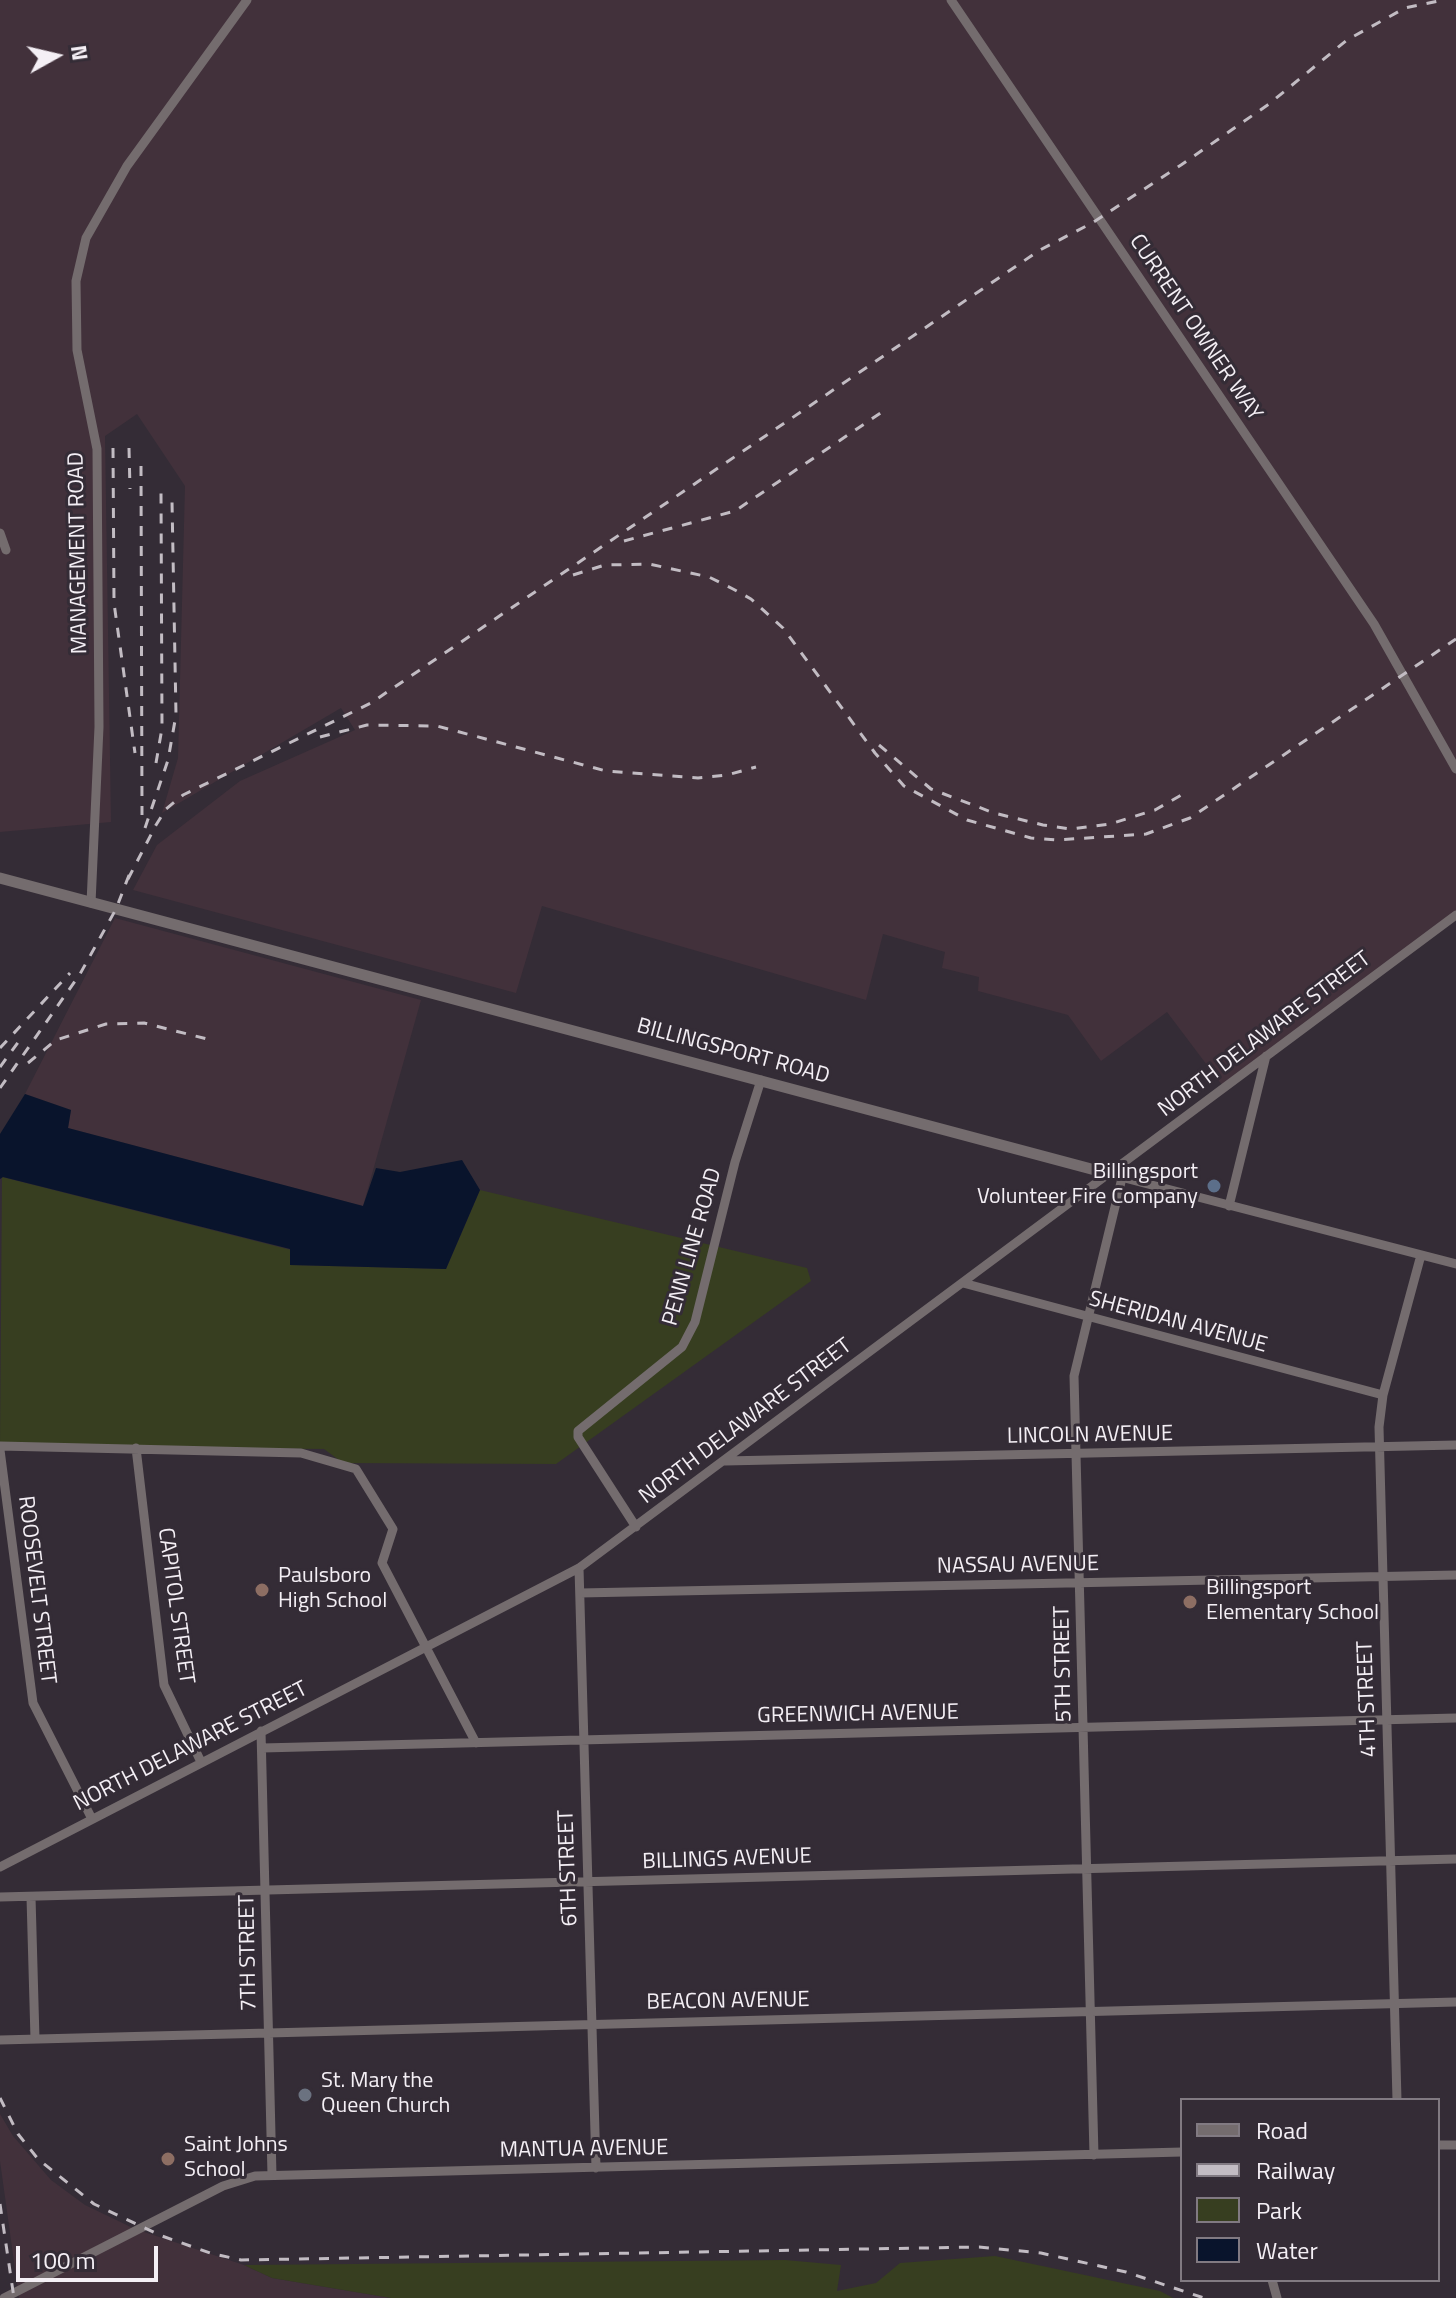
<!DOCTYPE html>
<html>
<head>
<meta charset="utf-8">
<style>
  body { margin:0 }
  #map { position:relative; width:1456px; height:2298px; overflow:hidden; background:#342c36; font-family:"Titillium Web",sans-serif }
  canvas { display:block }
  .legend { position:absolute; left:1180px; top:2098px; width:260px; height:184px; box-sizing:border-box; background:#342c36; border:2px solid #817a82; margin:0; padding:10px 14px; list-style:none; font-size:24px; color:#f4eff5 }
  .legend li { display:flex; align-items:center; gap:16px; height:40px }
  .legend b { width:40px; border:2px solid #817a82 }
  .north { position:absolute; left:16px; top:16px; width:80px; height:80px; -webkit-text-stroke:6px #342c36; paint-order:stroke; rotate:82deg; font-size:22px; font-weight:700; line-height:32px; text-align:center; color:#f4eff5 }
  .north::after { content:''; display:block; margin:auto; width:28px; height:36px; background:#f4eff5; clip-path:polygon(50% 0,100% 100%,50% 72%,0 100%) }
  .scale { position:absolute; left:16px; top:2246px; width:142px; height:36px; box-sizing:border-box; border:4px solid #f4eff5; border-top:0; padding-left:10px; font-size:24px; line-height:28px; white-space:nowrap; color:#f4eff5; -webkit-text-stroke:6px #342c36; paint-order:stroke }
</style>
</head>
<body>
<div id="map">
<canvas width="1456" height="2298"></canvas>
<ul class="legend">
<li><b style="height:10px;background:#746c6e"></b>Road</li>
<li><b style="height:10px;background:#c2bcc3"></b>Railway</li>
<li><b style="height:22px;background:#373e20"></b>Park</li>
<li><b style="height:22px;background:#09142c"></b>Water</li>
</ul>
<div class="north">N</div>
<div class="scale">100 m</div>
</div>
<script>
const g = document.querySelector('canvas').getContext('2d');
g.lineJoin = 'round';
function fill(path, color) {
  g.fillStyle = color;
  g.fill(path, 'evenodd');
}
function shape(rows) {
  const path = new Path2D();
  for (const r of rows) {
    path.moveTo(r[0], r[1]);
    for (let i = 2; i < r.length; i += 2) path.lineTo(r[i], r[i + 1]);
  }
  return path;
}
function strokePath(path, color, width, dash) {
  g.strokeStyle = color;
  g.lineWidth = width;
  g.lineCap = dash ? 'butt' : 'round';
  g.setLineDash(dash || []);
  g.stroke(path);
}
function write(font, color, halo, rows, align = 'center') {
  g.font = font + ' "Titillium Web",sans-serif';
  g.lineWidth = 6;
  g.setLineDash([]);
  g.textBaseline = 'middle';
  g.strokeStyle = halo;
  g.fillStyle = color;
  for (const [text, x, y, turn = 0] of rows) {
    g.save();
    g.translate(x, y);
    g.rotate((+turn || 0) * Math.PI / 180);
    g.textAlign = isNaN(turn) ? turn : align;
    if (halo) g.strokeText(text, 0, 0);
    g.fillText(text, 0, 0);
    g.restore();
  }
}
fill(shape([
  [0,0,1456,0,1456,916,1225,1089,1167,1012,1101,1061,1068,1015,978,991,979,977,942,968,945,952,883,934,866,1000,542,906,516,993,133,890,157,845,240,781,355,730,341,708,162,813,178,758,185,486,137,414,105,436,111,822,0,832],
  [115,918,421,1000,363,1206,68,1128,71,1110,25,1094],
  [0,2114,13,2136,51,2180,85,2205,135,2229,244,2265,272,2278,391,2298,19,2298,0,2161]
]), '#42313b');
fill(shape([
  [2,1177,291,1250,291,1265,446,1269,480,1190,807,1268,811,1281,556,1464,343,1463,324,1449,0,1446],
  [995,2256,1160,2291,1173,2298,391,2298,272,2278,244,2265,785,2260,841,2265,837,2291,876,2283,900,2263]
]), '#373e20');
fill(shape([
  [25,1094,71,1110,68,1128,363,1206,376,1168,400,1172,462,1160,480,1190,446,1269,290,1265,290,1249,3,1177,0,1179,0,1134]
]), '#09142c');
strokePath(shape([
  [951,0,1374,624,1456,769],
  [0,533,6,550],
  [91,903,99,727,97,449,77,350,76,281,86,238,127,166,247,0],
  [1117,1176,1456,1264],
  [1229,1206,1266,1056],
  [963,1283,1383,1395],
  [0,1446,301,1453,356,1469,393,1529,382,1563,476,1743],
  [136,1448,164,1685,201,1762],
  [0,1450,33,1703,91,1817],
  [725,1461,1456,1445],
  [636,1527,578,1437,578,1431,682,1347,695,1322,735,1162,761,1080],
  [579,1568,596,2168],
  [580,1593,1456,1575],
  [261,1731,272,2175],
  [262,1748,1456,1718],
  [0,1867,579,1568,1456,915],
  [0,1897,1456,1859],
  [31,1897,35,2039],
  [0,2040,1456,2002],
  [1397,2100,1379,1427,1383,1395,1421,1255],
  [1438,2145,1456,2145],
  [1094,2155,1074,1376,1122,1178],
  [1272,2280,1277,2298],
  [4,2298,223,2186,255,2176,1182,2152]
]), '#746c6e', 9);
strokePath(shape([
  [0,878,1110,1174]
]), '#746c6e', 11);
strokePath(shape([
  [113,448,114,603,135,753],
  [129,448,130,489],
  [141,466,142,815],
  [624,541,735,511,888,408],
  [573,575,605,565,649,564,709,577,733,589,751,599,783,628,875,753,904,786,967,820,1031,838,1057,840,1146,834,1190,818,1456,639],
  [320,737,367,725,437,726,606,771,698,778,727,775,756,767],
  [879,745,931,789,994,813,1043,825,1071,829,1110,824,1155,810,1185,793],
  [156,763,162,728,161,491],
  [145,828,168,760,176,715,172,501],
  [128,879,156,825,166,809,183,795,371,703,1040,250,1092,223,1181,165,1269,104,1347,40,1405,8,1443,0],
  [0,1048,70,973],
  [28,1063,56,1040,106,1024,144,1023,211,1040],
  [0,1067,19,1041],
  [0,1088,80,974,116,909,131,870],
  [0,2098,18,2134,38,2159,94,2204,162,2236,210,2253,241,2260,979,2247,1041,2253,1126,2272,1204,2298],
  [0,2204,14,2298]
]), '#c2bcc3', 3, [10, 10]);
for (const [x, y, r, color] of [
  [1214,1186,8,"#5c6f8a"],
  [262,1590,8,"#8d6e63"],
  [1190,1602,8,"#8d6e63"],
  [305,2095,8,"#6b7280"],
  [168,2159,8,"#8d6e63"]
]) {
  const dot = new Path2D();
  dot.arc(x, y, r, 0, 2 * Math.PI);
  g.fillStyle = color;
  g.fill(dot);
  strokePath(dot, '#342c36', 3);
}
write('22px', '#f4eff5', '#342c36', [
  ["CURRENT OWNER WAY",1195,328,56],
  ["MANAGEMENT ROAD",79,553,-91],
  ["NORTH DELAWARE STREET",1265,1035,-37],
  ["BILLINGSPORT ROAD",733,1052,15],
  ["PENN LINE ROAD",693,1247,-74],
  ["SHERIDAN AVENUE",1178,1323,15],
  ["NORTH DELAWARE STREET",746,1422,-37],
  ["LINCOLN AVENUE",1090,1436,-1],
  ["NASSAU AVENUE",1018,1566,-1],
  ["ROOSEVELT STREET",36,1590,83],
  ["CAPITOL STREET",175,1606,82],
  ["5TH STREET",1064,1664,-91],
  ["4TH STREET",1368,1699,-92],
  ["GREENWICH AVENUE",858,1715,-1],
  ["NORTH DELAWARE STREET",191,1747,-27],
  ["BILLINGS AVENUE",727,1860,-2],
  ["6TH STREET",569,1868,-92],
  ["7TH STREET",249,1953,-91],
  ["BEACON AVENUE",728,2002,-1],
  ["MANTUA AVENUE",584,2150,-1]
]);
write('22px', '#f4eff5', '#342c36', [
  ["Billingsport",1198,1173,"right"],
  ["Volunteer Fire Company",1198,1198,"right"],
  ["Paulsboro",278,1577],
  ["High School",278,1602],
  ["Billingsport",1206,1589],
  ["Elementary School",1206,1614],
  ["St. Mary the",321,2082],
  ["Queen Church",321,2107],
  ["Saint Johns",184,2146],
  ["School",184,2171]
], 'left');
</script>
</body>
</html>
